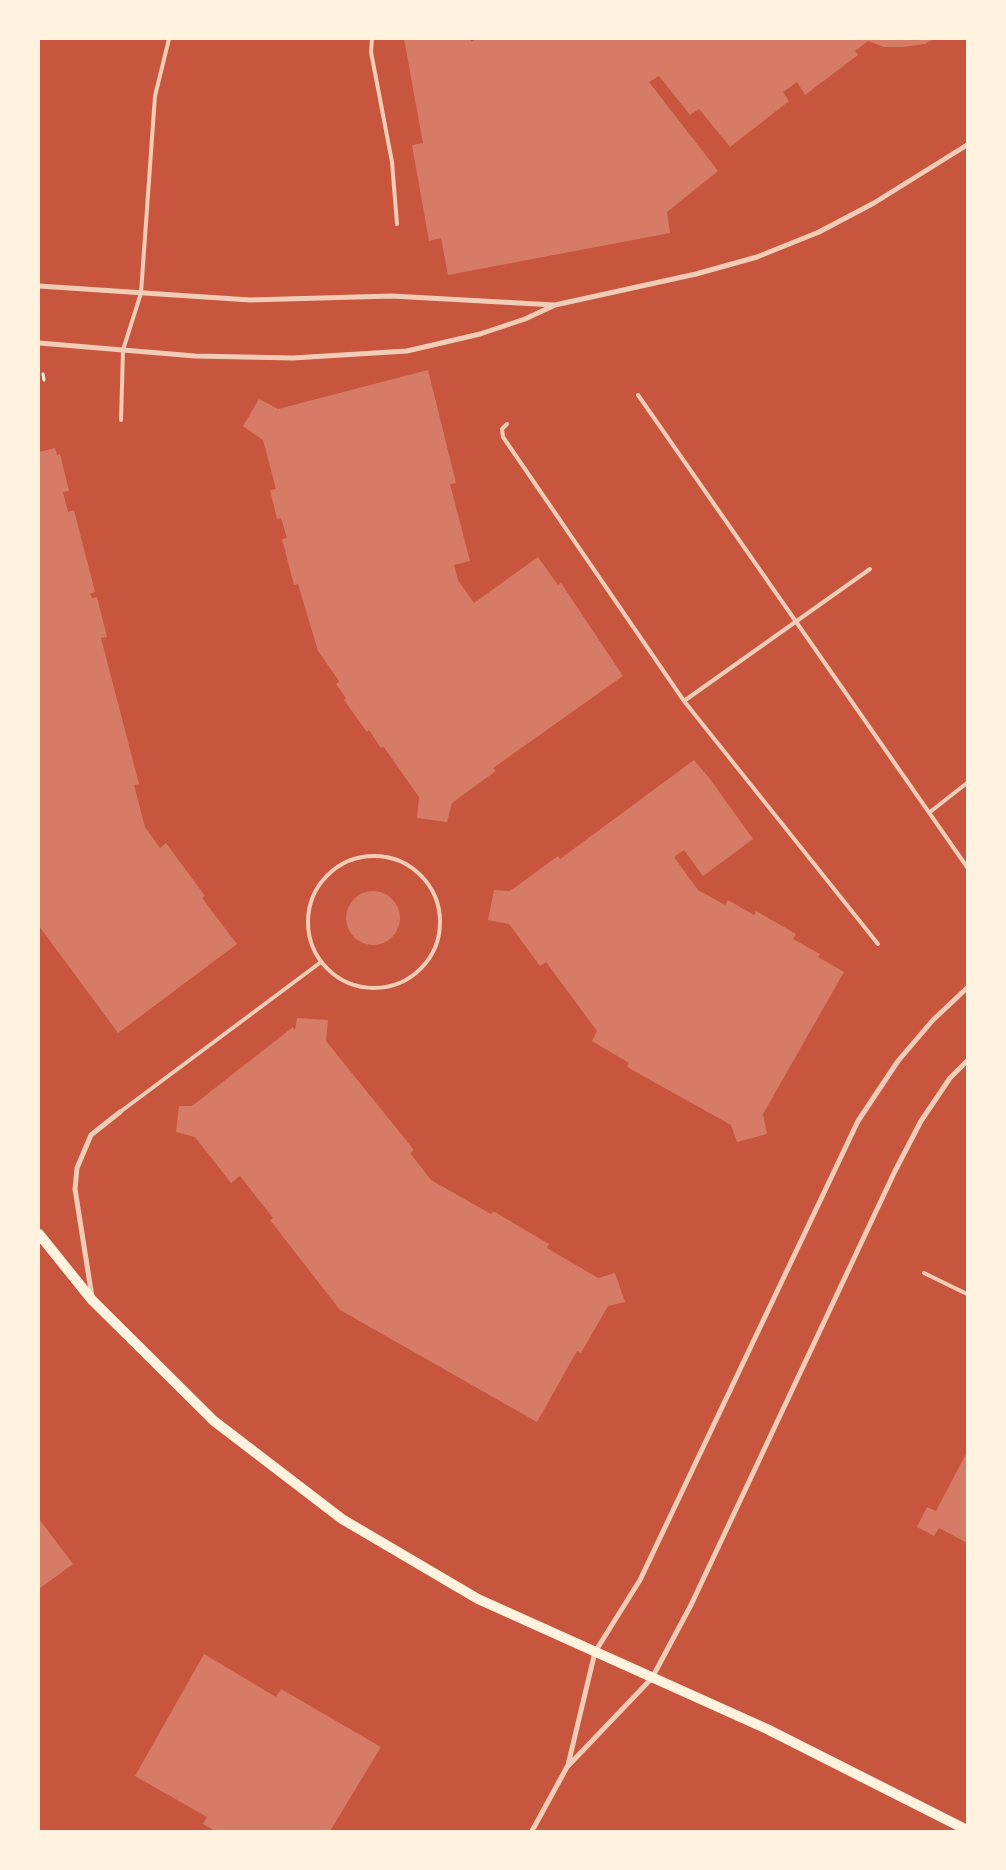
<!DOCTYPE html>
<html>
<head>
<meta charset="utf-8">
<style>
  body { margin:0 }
  #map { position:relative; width:1006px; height:1870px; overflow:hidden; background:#c8553d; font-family:Cabin,sans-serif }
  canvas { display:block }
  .frame { position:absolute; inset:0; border:40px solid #fff3e0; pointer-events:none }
</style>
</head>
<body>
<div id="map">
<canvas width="1006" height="1870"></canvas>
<div class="frame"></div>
</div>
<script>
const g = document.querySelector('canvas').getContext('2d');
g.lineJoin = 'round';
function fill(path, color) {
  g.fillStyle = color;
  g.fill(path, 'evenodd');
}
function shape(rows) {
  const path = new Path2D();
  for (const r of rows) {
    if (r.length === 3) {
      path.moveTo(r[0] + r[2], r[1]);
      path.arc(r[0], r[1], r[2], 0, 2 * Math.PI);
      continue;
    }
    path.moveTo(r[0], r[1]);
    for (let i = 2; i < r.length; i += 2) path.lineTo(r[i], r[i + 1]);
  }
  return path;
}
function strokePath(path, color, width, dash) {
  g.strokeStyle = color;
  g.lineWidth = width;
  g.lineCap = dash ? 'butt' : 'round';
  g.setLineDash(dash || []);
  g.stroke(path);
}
fill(shape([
  [404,39,470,39,472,42,476,39,934,39,925,44,903,47,884,47,868,41,855,51,858,55,805,95,797,82,783,92,789,101,730,147,699,109,690,115,659,76,649,82,718,171,667,212,670,233,448,275,441,238,429,241,412,145,423,143],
  [428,370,456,483,450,484,470,561,454,565,458,580,474,603,538,557,558,585,561,583,623,676,493,768,496,771,452,803,447,822,417,818,419,797,383,746,381,748,369,730,367,732,344,700,346,698,336,684,339,681,318,651,298,584,294,585,282,539,287,538,281,518,277,519,270,490,276,489,263,440,243,426,259,399,278,409],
  [55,448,57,455,60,454,69,491,63,492,68,512,74,510,95,592,90,594,92,598,97,597,107,637,101,638,139,784,134,785,145,827,160,848,166,843,205,896,202,898,237,944,118,1033,39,926,39,452],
  [694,760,710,779,753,839,703,876,684,850,674,857,698,890,725,905,728,900,754,915,756,911,796,934,793,939,820,954,818,957,844,972,763,1114,767,1134,737,1142,731,1125,627,1067,629,1063,592,1041,597,1031,546,962,540,966,509,924,488,920,494,890,510,891,558,856,560,859],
  [373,918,27],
  [297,1018,328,1020,326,1041,414,1150,410,1153,431,1180,491,1214,493,1211,549,1244,547,1248,598,1278,615,1273,625,1302,608,1306,581,1353,577,1351,537,1422,340,1310,270,1220,273,1218,240,1176,231,1183,195,1137,176,1132,179,1106,192,1106,293,1027,295,1030],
  [967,1452,967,1543,939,1528,934,1536,917,1527,927,1507,936,1511],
  [39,1519,73,1564,39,1589],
  [204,1654,276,1697,281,1689,381,1747,330,1831,215,1831,203,1824,207,1817,135,1776]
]), '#d67c66');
strokePath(shape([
  [43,374,44,380]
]), '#fff3e0', 3);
strokePath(shape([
  [372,39,371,52,392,162,397,224],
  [638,395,967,867],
  [121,420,123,350,141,293,155,96,169,39],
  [507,424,502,429,503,437,684,701,878,944],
  [684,701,870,569],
  [930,812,967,783],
  [374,922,66],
  [120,1112,321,962],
  [924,1273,967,1294]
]), '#f1ccb7', 4);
strokePath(shape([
  [39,286,250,300,392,296,555,305],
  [39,343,195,356,293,358,407,351,480,334,525,319,555,305,696,274,757,257,819,232,874,203,967,145],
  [92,1297,75,1189,77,1168,91,1135,120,1112],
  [568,1765,595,1652,640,1580,858,1121,898,1061,933,1020,967,988],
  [532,1831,567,1767,652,1678,691,1605,895,1171,921,1121,950,1078,967,1061]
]), '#f1ccb7', 5);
strokePath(shape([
  [39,1234,92,1300,214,1421,342,1519,478,1599,767,1729,967,1830]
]), '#fff3e0', 10);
</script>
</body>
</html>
